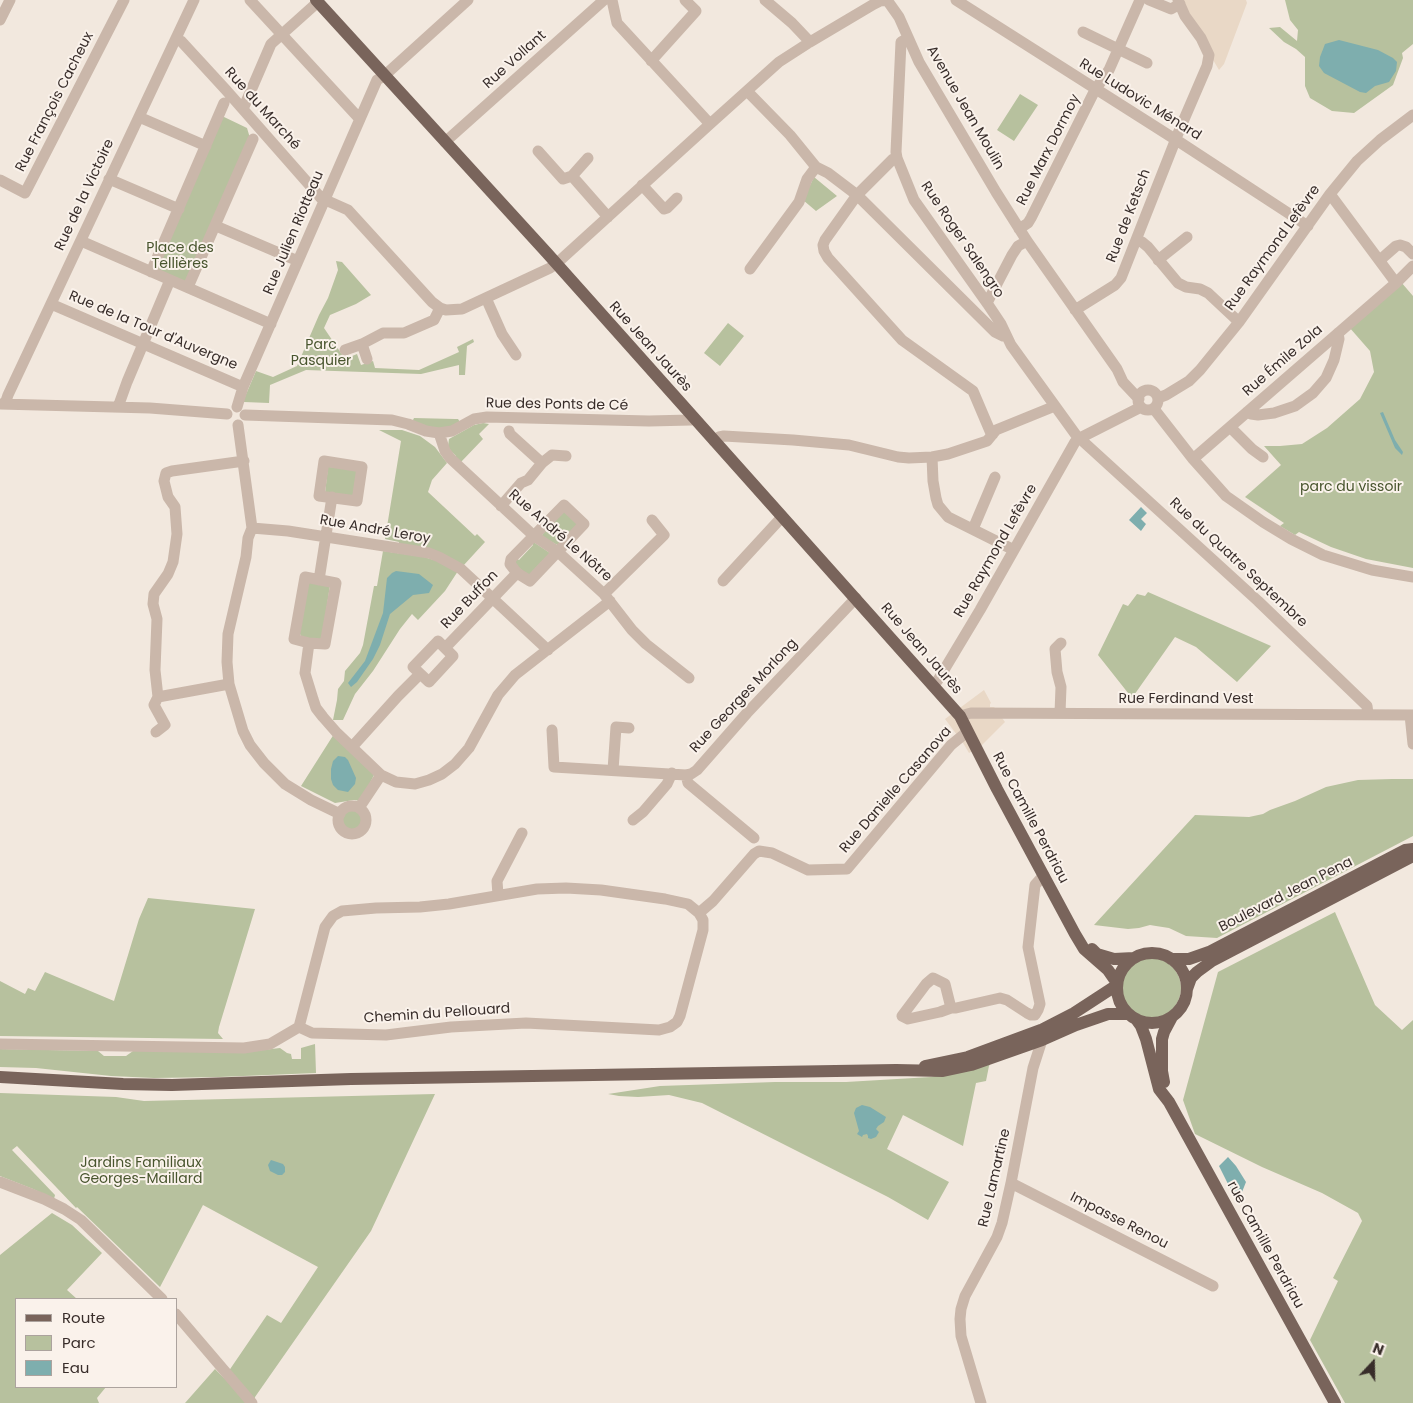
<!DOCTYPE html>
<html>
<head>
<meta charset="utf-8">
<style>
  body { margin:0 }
  #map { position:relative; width:1413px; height:1403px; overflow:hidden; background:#f2e8de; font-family:Poppins,sans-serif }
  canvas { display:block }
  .legend { position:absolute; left:15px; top:1298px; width:162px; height:90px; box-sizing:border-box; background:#faf2eb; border:1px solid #aca39e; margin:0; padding:6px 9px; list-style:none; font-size:15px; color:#382d2a }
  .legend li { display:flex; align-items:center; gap:10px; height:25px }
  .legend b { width:25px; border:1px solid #aca39e }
  .north { position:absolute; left:1348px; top:1338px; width:50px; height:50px; -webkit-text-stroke:4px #faf2eb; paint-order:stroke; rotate:21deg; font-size:14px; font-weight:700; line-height:20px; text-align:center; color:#382d2a }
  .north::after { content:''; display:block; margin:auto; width:18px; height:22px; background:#382d2a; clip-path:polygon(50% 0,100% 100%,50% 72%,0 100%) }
</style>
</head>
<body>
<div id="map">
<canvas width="1413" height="1403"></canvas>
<ul class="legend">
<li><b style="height:6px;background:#79645b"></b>Route</li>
<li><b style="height:14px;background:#b7c19e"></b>Parc</li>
<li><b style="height:14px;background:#7eaeae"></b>Eau</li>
</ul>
<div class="north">N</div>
</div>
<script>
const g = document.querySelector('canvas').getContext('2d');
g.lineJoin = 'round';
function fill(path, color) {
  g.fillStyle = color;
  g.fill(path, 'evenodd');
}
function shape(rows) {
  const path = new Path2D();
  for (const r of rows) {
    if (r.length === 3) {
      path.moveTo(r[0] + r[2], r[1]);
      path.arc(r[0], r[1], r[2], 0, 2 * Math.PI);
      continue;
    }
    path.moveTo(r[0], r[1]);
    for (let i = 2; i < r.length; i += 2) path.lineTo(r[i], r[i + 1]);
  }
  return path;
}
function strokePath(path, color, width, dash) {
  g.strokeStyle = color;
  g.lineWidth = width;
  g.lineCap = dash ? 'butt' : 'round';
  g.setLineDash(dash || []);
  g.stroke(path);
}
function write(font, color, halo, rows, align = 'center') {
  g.font = font + ' Poppins,sans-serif';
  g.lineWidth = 4;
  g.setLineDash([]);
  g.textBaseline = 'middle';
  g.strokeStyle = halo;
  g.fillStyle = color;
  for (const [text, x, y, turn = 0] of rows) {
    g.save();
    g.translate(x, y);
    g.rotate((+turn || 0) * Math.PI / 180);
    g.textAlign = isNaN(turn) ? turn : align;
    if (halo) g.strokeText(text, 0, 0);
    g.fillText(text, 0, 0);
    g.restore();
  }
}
fill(shape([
  [1285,0,1413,0,1413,44,1402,53,1403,58,1393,85,1354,113,1332,111,1310,98,1305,86,1305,57,1296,49,1284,42,1269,28,1280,27,1297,41,1298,30,1290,20],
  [1020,94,1038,105,1014,141,997,130],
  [222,116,247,128,250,138,187,283,156,269],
  [814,177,837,196,816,211,803,200],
  [336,261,342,262,371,295,356,304,330,315,324,328,345,359,357,354,361,365,373,361,375,368,419,370,459,352,457,347,473,339,474,342,467,346,465,375,459,375,459,365,421,374,306,370,270,385,269,403,244,402,244,399,256,371,273,377,297,366,319,315,328,298,338,270],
  [1401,282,1413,296,1413,568,1366,559,1331,547,1299,532,1295,535,1280,526,1284,523,1245,497,1281,465,1264,446,1280,446,1302,444,1327,428,1360,399,1374,372,1370,351,1349,327],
  [728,323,744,336,720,366,704,353],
  [414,418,455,419,458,419,460,422,453,426,437,429,412,422],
  [483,423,489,424,479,434,483,439,461,462,455,457,456,456,449,449,448,446,449,439,474,425],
  [379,430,402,430,420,436,435,447,447,463,432,480,428,492,475,536,477,534,485,542,463,566,399,545,399,542,385,539,401,441],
  [328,467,357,468,354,496,325,493],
  [563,510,579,522,561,547,541,536],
  [532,541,550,553,528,576,516,565,515,559,516,558,519,560,533,545],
  [383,551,424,557,441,562,458,571,445,591,418,620,412,614,400,629,373,671,355,694,343,720,333,720,337,700,338,689,344,681,345,671,360,653,363,645,374,586,377,586],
  [307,582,330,585,322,640,302,639,298,629],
  [1148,592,1271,646,1237,682,1196,647,1175,637,1132,698,1098,655,1123,604,1128,606,1137,594,1145,596],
  [334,734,375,773,361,801,354,800,335,803,301,786],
  [1392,779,1413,779,1413,836,1217,938,1186,936,1169,928,1156,926,1150,925,1139,928,1128,929,1094,925,1195,815,1249,817,1263,814,1270,810,1295,801,1326,787,1358,780],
  [352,820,10],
  [148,898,255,909,219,1027,218,1033,223,1039,0,1036,0,981,25,994,28,988,35,991,45,972,114,1001,139,919],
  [1335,912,1375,1005,1402,1030,1413,1020,1413,1403,1345,1403,1310,1340,1338,1281,1333,1278,1362,1221,1358,1213,1322,1193,1262,1167,1195,1134,1183,1100,1218,972],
  [1151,988,30],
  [315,1044,316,1073,219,1077,154,1078,111,1076,36,1068,0,1067,0,1049,98,1051,104,1056,126,1056,133,1051,254,1051,280,1048,287,1053,291,1054,292,1059,301,1059,301,1048],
  [992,1061,989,1066,986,1081,976,1083,963,1146,903,1115,887,1149,949,1182,928,1220,888,1197,702,1103,669,1095,638,1097,619,1096,608,1094,660,1086,775,1082,846,1082,931,1077],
  [0,1093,116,1097,144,1101,435,1094,371,1231,255,1397,254,1403,185,1403,215,1369,224,1378,267,1315,281,1323,318,1267,203,1205,160,1287,77,1207,76,1208,17,1146,12,1150,55,1195,54,1199,33,1189,0,1176],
  [52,1213,72,1225,102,1253,67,1290,77,1299,16,1299,16,1387,106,1387,97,1398,99,1403,0,1403,0,1255]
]), '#b7c19e');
fill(shape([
  [1182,0,1246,0,1247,3,1224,64,1219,70,1186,14],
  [984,690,991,703,990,704,990,707,994,707,1005,722,982,745,969,753,963,743,945,719]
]), '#e9d8c6');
fill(shape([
  [1339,40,1378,50,1393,58,1397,62,1396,71,1389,82,1375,86,1366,93,1360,92,1324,73,1319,66,1320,57,1325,44],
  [1383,412,1395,440,1403,452,1402,455,1395,448,1380,413],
  [1141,507,1147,513,1141,519,1146,524,1141,531,1129,520],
  [396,571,419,574,433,585,429,593,413,595,390,614,380,645,373,659,357,682,351,687,348,683,365,661,383,613,387,578,392,573],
  [338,756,345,757,348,760,356,778,355,784,348,792,338,790,333,785,331,779,331,769,333,761],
  [862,1105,870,1107,886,1117,884,1122,878,1126,876,1129,879,1132,876,1137,871,1139,868,1138,868,1136,867,1134,863,1135,862,1137,857,1134,859,1131,854,1113,856,1108],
  [1228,1157,1236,1166,1246,1182,1242,1192,1239,1194,1234,1196,1219,1166],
  [271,1160,283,1164,285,1167,285,1172,282,1175,278,1175,270,1171,268,1165]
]), '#7eaeae');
strokePath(shape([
  [250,0,357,116,360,118],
  [612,0,617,23,710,124],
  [765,0,792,23,810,42],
  [887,0,899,17,919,62,996,192,1027,241,1117,369,1123,382,1139,399],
  [956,0,1181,143,1308,226],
  [1149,0,1171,9,1180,4],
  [0,20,10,0],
  [1083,32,1147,63],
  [908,38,901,42,896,152,897,158,914,200,987,303,1001,324,1011,345,1076,435,1258,601,1367,706,1368,714],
  [176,39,181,41,226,90,321,198,348,210,432,302,440,308,446,310,462,309,550,268,556,264,710,124,779,62,810,42,874,4,880,1,888,0],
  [651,61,696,11,685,0],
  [747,91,790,135,816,167,828,173,857,195,995,332,1003,336,1006,335],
  [243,109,271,44,318,2],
  [139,117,206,146],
  [445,142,604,0],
  [538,151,563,179,572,176],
  [588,158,572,176,608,217],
  [897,158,893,159,857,195,825,240,823,245,824,251,828,258,902,340,973,391,990,431,993,434],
  [109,179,179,209],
  [0,180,25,193,124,0],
  [642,185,664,209,667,208,677,198],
  [1330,194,1396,283],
  [216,226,298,261],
  [1019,229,1028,223,1031,218,1095,90,1109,70,1140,0],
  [1136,240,1142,242,1148,247,1178,283,1186,287,1200,289,1208,293,1239,322],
  [81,241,271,324],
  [1158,260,1187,237],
  [1380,260,1396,246,1400,245,1406,247,1413,254],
  [750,269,799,202,807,179,816,167],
  [151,272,224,103],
  [188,287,253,139],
  [486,298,502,334,516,355],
  [987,303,1012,255,1018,246,1027,241],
  [51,304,243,387],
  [1075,310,1115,285,1121,278,1179,131,1207,66,1209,55,1201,38,1185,16,1178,0],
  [345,350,362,344],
  [367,359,362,344,383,333,404,333,434,320,440,308],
  [1148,400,10],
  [1158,398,1166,395,1189,381,1200,370,1239,322,1330,194,1357,161,1380,140,1413,115],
  [0,404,150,408,227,414],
  [5,404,8,395,194,0],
  [118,407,127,382,170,280],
  [237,407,243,387,377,80,384,76,468,0],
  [1154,409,1193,459,1226,496,1263,522,1291,539,1323,555,1372,570,1413,577],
  [1247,412,1251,414,1258,415,1274,413,1295,406,1313,393,1326,378,1334,360,1339,339,1338,333],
  [245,415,392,420,408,424,426,431,439,433,452,431,474,419,487,417,649,421,691,420,694,419],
  [238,425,252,528,248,538,246,557,228,634,227,662,229,684,243,731,250,745,264,763,285,784,311,800,340,814],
  [1230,427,1252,449,1263,457],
  [439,433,445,451,450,458,534,536,558,552,604,594,632,630,646,644,689,678],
  [714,441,719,437,724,436,793,440,849,445,898,457,909,458,932,457,948,454,987,441,996,430,1055,406],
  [932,457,933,481,936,498,938,505,948,517,1014,550],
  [1193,459,1396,283,1413,266],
  [324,461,362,467,357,501,319,496,324,461],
  [542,463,552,455,566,456],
  [564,505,584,524,530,581,517,573,510,564,511,559,564,505],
  [501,506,521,483,528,480,542,463,510,434,509,431],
  [252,528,288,531,429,553,439,557,461,569,548,650],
  [973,529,995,477],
  [305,577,336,583,325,644,309,643,294,639,305,577],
  [319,580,332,497],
  [723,581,782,517],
  [604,594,664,535,652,520],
  [438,641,453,656,429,682,413,667,438,641],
  [309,643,305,673,313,699,316,708,323,717,337,733,381,775,396,782,415,784,429,780,442,774,455,764,469,748,498,695,515,675,610,601],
  [445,648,517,573],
  [229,684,158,697,155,670,157,619,153,604,154,594,168,574,173,562,177,534,175,507,168,497,164,481,166,473,172,471,244,461],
  [933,685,938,680,980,610,1075,442,1080,438,1141,407],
  [1060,713,1061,687,1057,672,1055,649,1061,643],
  [1410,715,1413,744],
  [960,716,971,713,1413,715],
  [552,730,554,767,686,775,691,774,697,770,747,713,856,598],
  [156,732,165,725,154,705,158,697],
  [352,747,398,696,420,674],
  [613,770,616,727,629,728],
  [686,775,688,783,754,838],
  [352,820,14],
  [359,808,381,775],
  [633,820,643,812,667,784,672,773],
  [566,888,601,890,665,899,688,904,699,913,703,920,703,930,680,1016,677,1022,670,1027,659,1030,526,1023,451,1027,386,1035,312,1033,299,1027,325,927,333,916,342,911,376,908,420,907,449,904,537,889,566,888],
  [498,895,497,881,522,833],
  [699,913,713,901,754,854,759,851,772,853,808,870,847,869,951,745,967,732],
  [951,1008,945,984,933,978,926,984,902,1016,908,1019,940,1012,951,1008,956,1008,1000,998,1007,1000,1027,1013,1031,1015,1035,1015,1038,1010,1040,1004,1028,947,1035,885,1044,875],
  [0,1044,244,1048,270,1044,299,1027],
  [0,1182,44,1199,64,1209,81,1220,162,1299],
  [1011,1183,1213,1286],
  [176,1314,252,1403],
  [981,1403,961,1336,960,1319,961,1309,965,1296,997,1237,1002,1223,1011,1183,1033,1068,1042,1040]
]), '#cab7aa', 11);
strokePath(shape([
  [316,0,547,253,960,716,997,789,1075,934,1084,949,1108,970,1117,983],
  [1092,949,1097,954,1114,959,1134,958],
  [1152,988,35],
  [1171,959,1189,959,1209,952,1405,850,1413,849],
  [1187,989,1191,978,1197,972,1212,961,1413,856],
  [1136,1019,1141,1026,1146,1039,1159,1089,1169,1102,1335,1403],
  [925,1066,968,1057,1041,1030,1074,1013,1117,985],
  [0,1077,123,1084,172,1085,351,1079,896,1070,943,1071,971,1065,1042,1040,1076,1025,1108,1014,1128,1014],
  [1164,1082,1162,1071,1162,1039,1164,1032,1172,1017]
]), '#79645b', 12);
write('14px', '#382d2a', '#faf2eb', [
  ["Rue Vollant",515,60,-42],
  ["Rue Ludovic Ménard",1140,100,32],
  ["Rue François Cacheux",55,102,-63],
  ["Avenue Jean Moulin",965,108,60],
  ["Rue du Marché",262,109,48],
  ["Rue Marx Dormoy",1049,150,-63],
  ["Rue de la Victoire",85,195,-65],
  ["Rue de Ketsch",1129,216,-69],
  ["Rue Julien Riotteau",294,233,-67],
  ["Rue Roger Salengro",962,240,56],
  ["Rue Raymond Lefèvre",1273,248,-54],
  ["Rue de la Tour d'Auvergne",153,331,23],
  ["Rue Jean Jaurès",650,347,48],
  ["Rue Émile Zola",1283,361,-41],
  ["Rue des Ponts de Cé",557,405,1],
  ["Rue André Leroy",375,530,10],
  ["Rue André Le Nôtre",560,536,41],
  ["Rue Raymond Lefèvre",996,551,-60],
  ["Rue du Quatre Septembre",1238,563,43],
  ["Rue Buffon",470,600,-46],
  ["Rue Jean Jaurès",921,649,49],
  ["Rue Georges Morlong",744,696,-47],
  ["Rue Ferdinand Vest",1186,699],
  ["Rue Danielle Casanova",896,790,-49],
  ["Rue Camille Perdriau",1030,818,62],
  ["Boulevard Jean Pena",1286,895,-27],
  ["Chemin du Pellouard",437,1014,-4],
  ["Rue Lamartine",995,1178,-77],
  ["Impasse Renou",1119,1221,27],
  ["rue Camille Perdriau",1265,1245,61]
]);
write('14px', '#48552e', '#faf2eb', [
  ["Place des",180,248],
  ["Tellières",180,264],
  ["Parc",321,345],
  ["Pasquier",321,361],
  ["parc du vissoir",1351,487],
  ["Jardins Familiaux",141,1163],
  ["Georges-Maillard",141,1179]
]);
</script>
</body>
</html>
